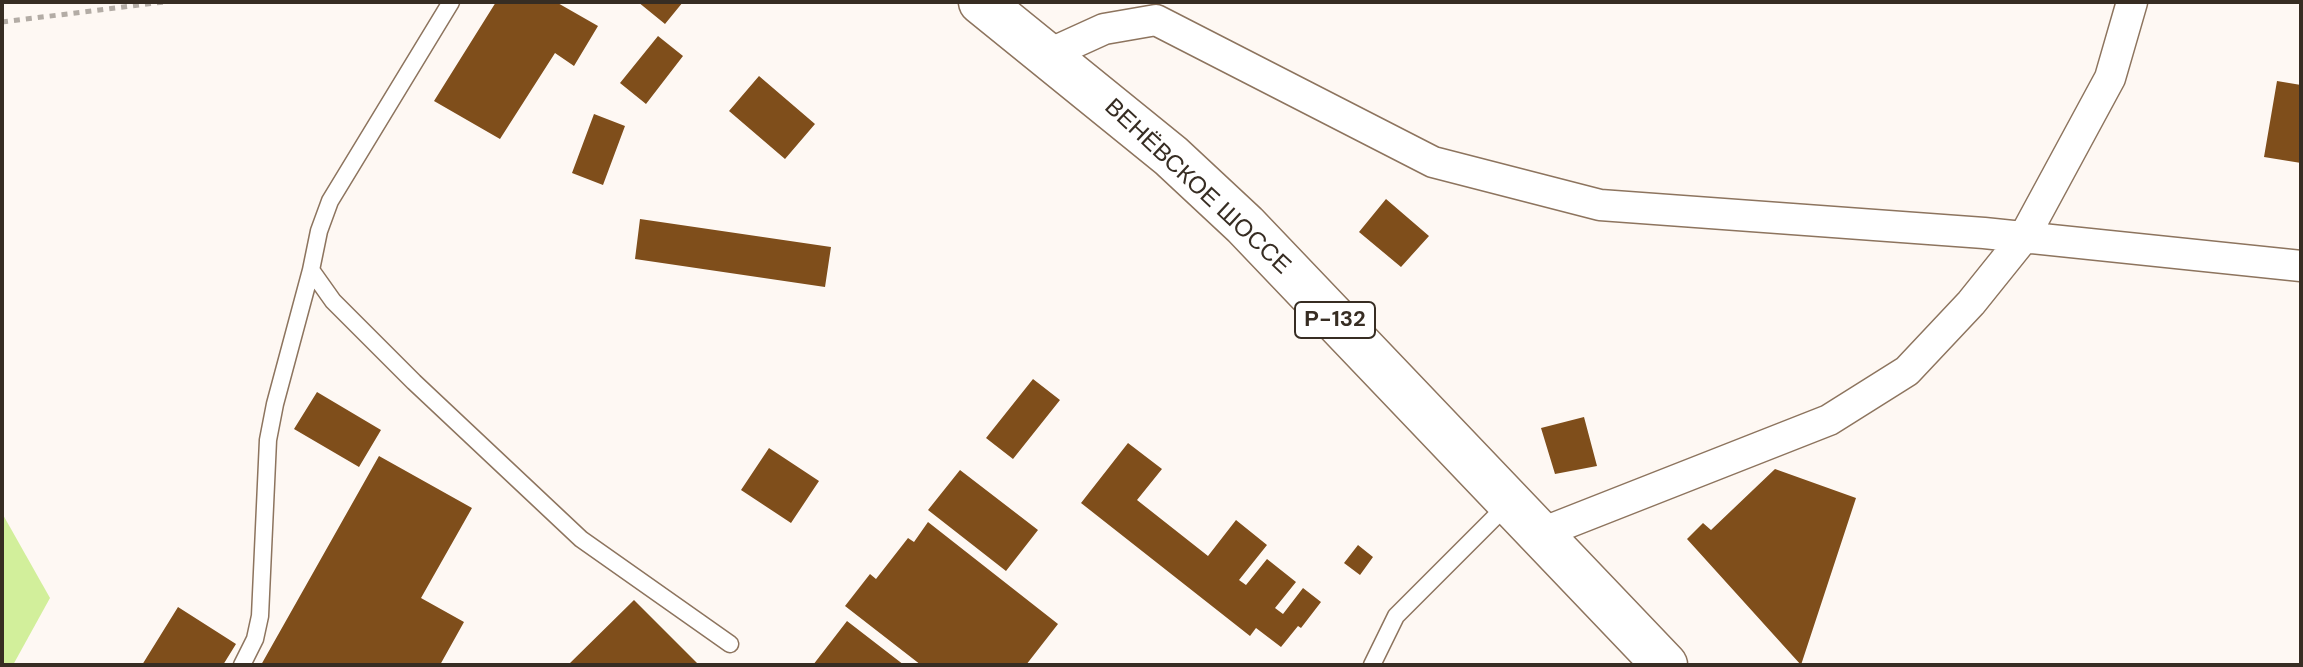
<!DOCTYPE html>
<html>
<head>
<meta charset="utf-8">
<style>
  body { margin:0 }
  #map { position:relative; width:2303px; height:667px; overflow:hidden; background:#fef8f3; font-family:"DM Sans",sans-serif }
  canvas { display:block }
  .frame { position:absolute; inset:0; border:4px solid #372d23; pointer-events:none }
</style>
</head>
<body>
<div id="map">
<canvas width="2303" height="667"></canvas>
<div class="frame"></div>
</div>
<script>
const g = document.querySelector('canvas').getContext('2d');
g.lineJoin = 'round';
function fill(path, color) {
  g.fillStyle = color;
  g.fill(path, 'evenodd');
}
function shape(rows) {
  const path = new Path2D();
  for (const r of rows) {
    path.moveTo(r[0], r[1]);
    for (let i = 2; i < r.length; i += 2) path.lineTo(r[i], r[i + 1]);
  }
  return path;
}
function strokePath(path, color, width, dash) {
  g.strokeStyle = color;
  g.lineWidth = width;
  g.lineCap = dash ? 'butt' : 'round';
  g.setLineDash(dash || []);
  g.stroke(path);
}
function write(font, color, halo, rows, align = 'center') {
  g.font = font + ' "DM Sans",sans-serif';
  g.lineWidth = 8;
  g.setLineDash([]);
  g.textBaseline = 'middle';
  g.strokeStyle = halo;
  g.fillStyle = color;
  for (const [text, x, y, turn = 0] of rows) {
    g.save();
    g.translate(x, y);
    g.rotate((+turn || 0) * Math.PI / 180);
    g.textAlign = isNaN(turn) ? turn : align;
    if (halo) g.strokeText(text, 0, 0);
    g.fillText(text, 0, 0);
    g.restore();
  }
}
fill(shape([
  [2,513,50,598,13,665,2,665]
]), '#d2ef9b');
fill(shape([
  [496,2,556,2,598,26,574,66,555,53,500,139,434,101],
  [638,2,683,2,665,24],
  [658,36,683,56,646,104,620,83],
  [759,76,815,124,785,159,729,111],
  [2277,81,2301,85,2301,163,2264,157],
  [594,114,625,126,603,185,572,173],
  [1386,199,1429,236,1401,267,1359,232],
  [640,219,831,247,825,287,635,259],
  [1033,379,1060,400,1013,459,986,438],
  [317,392,381,430,359,467,294,429],
  [1584,417,1597,466,1555,474,1541,428],
  [1128,443,1162,469,1137,500,1208,556,1236,520,1267,545,1239,580,1246,585,1267,559,1296,582,1275,608,1283,614,1303,588,1321,602,1301,628,1298,626,1281,647,1256,628,1250,636,1081,503],
  [769,448,819,481,791,523,741,490],
  [379,456,472,508,421,598,464,622,440,665,261,665],
  [1775,469,1856,498,1801,665,1687,539,1703,523,1711,530],
  [960,470,1038,530,1006,571,928,510],
  [928,522,1058,624,1026,665,921,665,845,606,870,574,876,579,908,538,914,542],
  [1358,545,1373,557,1360,575,1344,563],
  [634,600,699,665,568,665],
  [178,607,236,644,223,665,142,665],
  [847,621,904,665,813,665]
]), '#7f4e1b');
const service = shape([
  [451,2,330,201,319,231,311,270,333,301,414,382,581,539,730,644],
  [242,665,255,639,260,616,268,440,275,404,311,270],
  [1372,665,1396,616,1509,503]
]);
const minor = shape([
  [1049,54,1104,29,1156,20,1433,162,1600,205,1984,233,2301,266],
  [1539,534,1829,420,1907,371,1971,303,2024,237,2110,78,2132,2]
]);
const primary = shape([
  [981,2,1171,156,1245,225,1665,665]
]);
strokePath(service, '#8d745e', 19);
strokePath(minor, '#8d745e', 33);
strokePath(primary, '#8d745e', 47);
strokePath(shape([
  [2,22,164,2]
]), '#b3aca5', 5, [6, 6]);
strokePath(service, '#fff', 16);
strokePath(minor, '#fff', 30);
strokePath(primary, '#fff', 44);
for (const [x, y, w] of [
  [1335,320,80]
]) {
  const box = new Path2D();
  box.roundRect(x - w / 2, y - 18, w, 36, 6);
  g.fillStyle = '#fff';
  g.fill(box);
  strokePath(box, '#372d23', 2);
}
write('bold 22px', '#372d23', null, [
  ["Р-132",1335,320]
]);
write('24px', '#372d23', '#fff', [
  ["ВЕНЁВСКОЕ ШОССЕ",1197,187,43]
]);
</script>
</body>
</html>
